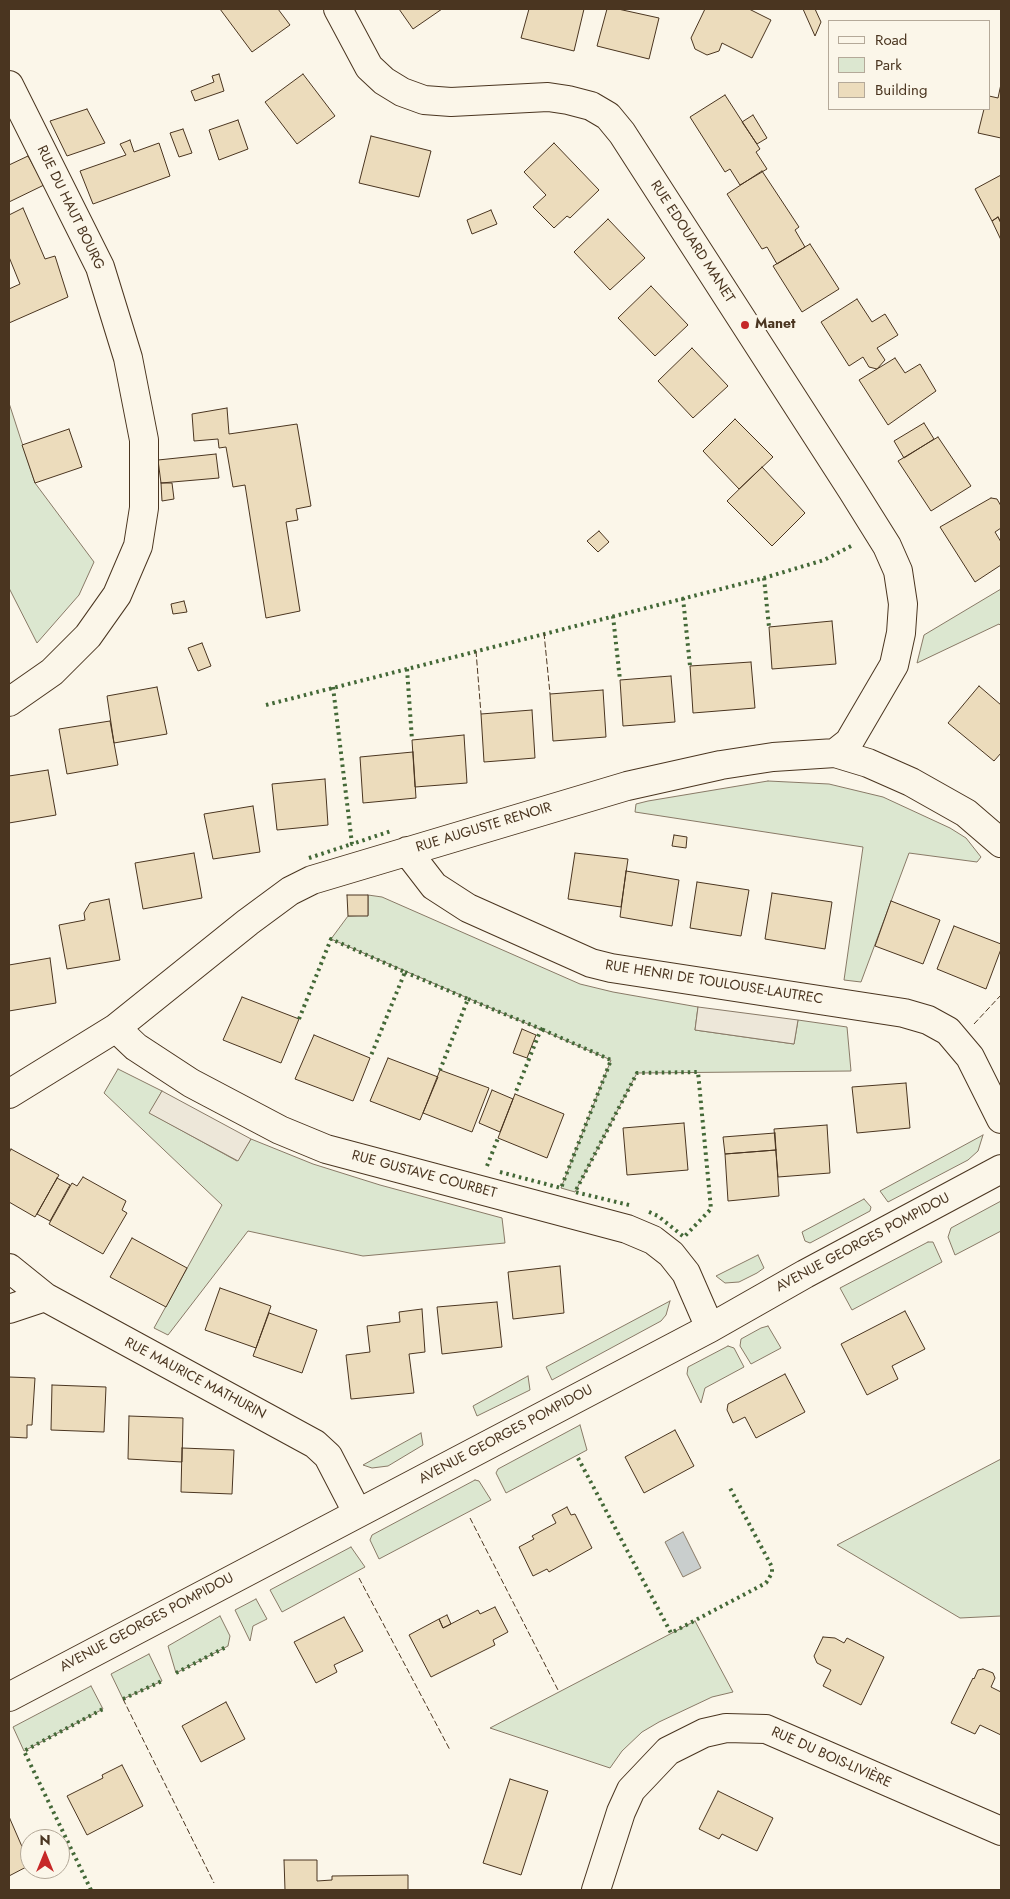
<!DOCTYPE html>
<html>
<head>
<meta charset="utf-8">
<style>
  body { margin:0 }
  #map { position:relative; width:1010px; height:1899px; overflow:hidden; background:#fbf6e9; font-family:Jost,sans-serif }
  canvas { display:block }
  .frame { position:absolute; inset:0; border:10px solid #4a3520; pointer-events:none }
  .legend { position:absolute; left:828px; top:20px; width:162px; height:90px; box-sizing:border-box; background:#fbf6e9; border:1px solid #b4a999; margin:0; padding:6px 9px; list-style:none; font-size:15px; color:#4a3520 }
  .legend li { display:flex; align-items:center; gap:10px; height:25px }
  .legend b { width:25px; border:1px solid #b4a999 }
  .north { position:absolute; left:20px; top:1829px; width:50px; height:50px; box-sizing:border-box; background:#fbf6e9; border:1px solid #b4a999; border-radius:50%; rotate:0deg; font-size:14px; font-weight:700; line-height:20px; text-align:center; color:#4a3520 }
  .north::after { content:''; display:block; margin:auto; width:18px; height:22px; background:#c62828; clip-path:polygon(50% 0,100% 100%,50% 72%,0 100%) }
</style>
</head>
<body>
<div id="map">
<canvas width="1010" height="1899"></canvas>
<div class="frame"></div>
<ul class="legend">
<li><b style="height:6px;background:#fbf6e9"></b>Road</li>
<li><b style="height:14px;background:#dce7d0"></b>Park</li>
<li><b style="height:14px;background:#ecdcbc"></b>Building</li>
</ul>
<div class="north">N</div>
</div>
<script>
const g = document.querySelector('canvas').getContext('2d');
g.lineJoin = 'round';
function fill(path, color) {
  g.fillStyle = color;
  g.fill(path, 'evenodd');
}
function shape(rows) {
  const path = new Path2D();
  for (const r of rows) {
    path.moveTo(r[0], r[1]);
    for (let i = 2; i < r.length; i += 2) path.lineTo(r[i], r[i + 1]);
  }
  return path;
}
function strokePath(path, color, width, dash) {
  g.strokeStyle = color;
  g.lineWidth = width;
  g.lineCap = dash ? 'butt' : 'round';
  g.setLineDash(dash || []);
  g.stroke(path);
}
function write(font, color, halo, rows, align = 'center') {
  g.font = font + ' Jost,sans-serif';
  g.lineWidth = 4;
  g.setLineDash([]);
  g.textBaseline = 'middle';
  g.strokeStyle = halo;
  g.fillStyle = color;
  for (const [text, x, y, turn = 0] of rows) {
    g.save();
    g.translate(x, y);
    g.rotate((+turn || 0) * Math.PI / 180);
    g.textAlign = isNaN(turn) ? turn : align;
    if (halo) g.strokeText(text, 0, 0);
    g.fillText(text, 0, 0);
    g.restore();
  }
}
const green = shape([
  [9,403,35,483,94,562,79,595,37,643,9,588,9,403],
  [1001,589,1001,626,999,624,917,663,924,635,1001,589],
  [768,781,829,784,883,797,950,828,966,838,981,857,977,862,909,853,861,982,844,980,863,847,635,812,636,804,648,801,768,781],
  [368,895,382,897,580,984,613,992,698,1007,695,1030,794,1044,798,1020,847,1027,851,1071,637,1073,575,1192,561,1188,611,1060,331,939,348,916,368,915,368,895],
  [118,1069,162,1091,150,1113,237,1161,251,1139,313,1164,380,1185,502,1218,505,1243,363,1256,248,1231,168,1335,154,1328,222,1205,104,1093,118,1069],
  [983,1135,978,1151,968,1160,888,1202,880,1191,983,1135],
  [864,1199,871,1207,870,1211,810,1243,805,1241,802,1232,864,1199],
  [1001,1201,1001,1231,955,1255,948,1237,951,1228,1001,1201],
  [928,1242,933,1242,942,1262,852,1310,840,1288,928,1242],
  [758,1255,764,1268,757,1273,739,1282,725,1283,716,1276,758,1255],
  [670,1301,666,1315,661,1321,552,1380,546,1367,670,1301],
  [768,1326,781,1348,751,1364,740,1346,741,1339,761,1328,768,1326],
  [728,1346,734,1348,744,1367,705,1388,701,1403,687,1374,688,1367,728,1346],
  [528,1376,530,1390,477,1416,473,1406,528,1376],
  [580,1425,587,1450,506,1493,496,1473,498,1469,580,1425],
  [421,1433,423,1445,388,1466,372,1468,363,1465,421,1433],
  [1001,1459,1001,1616,960,1618,837,1545,1001,1459],
  [475,1480,479,1481,491,1500,379,1559,370,1540,372,1535,475,1480],
  [351,1547,365,1567,282,1612,270,1590,351,1547],
  [256,1599,267,1619,253,1626,250,1641,235,1610,256,1599],
  [220,1616,230,1636,228,1646,176,1673,168,1646,220,1616],
  [695,1621,733,1692,712,1697,659,1722,642,1732,622,1751,610,1768,490,1728,695,1621],
  [149,1654,162,1681,123,1699,111,1674,149,1654],
  [91,1686,103,1709,24,1751,13,1727,91,1686]
]);
fill(green, '#dce7d0');
strokePath(green, '#887966', 1);
const parking = shape([
  [698,1007,798,1020,794,1044,695,1030,698,1007],
  [162,1091,251,1139,238,1161,149,1113,162,1091]
]);
fill(parking, '#ede7d9');
strokePath(parking, '#887966', 1);
const water = shape([
  [683,1532,701,1568,683,1577,665,1542,683,1532]
]);
fill(water, '#c9cecd');
strokePath(water, '#887966', 1);
const building = shape([
  [220,9,278,9,290,25,252,52,220,9],
  [399,9,442,9,413,29,399,9],
  [529,9,584,9,574,51,521,38,529,9],
  [607,9,618,9,659,18,649,59,597,46,607,9],
  [705,9,749,9,771,20,752,58,722,43,719,51,707,55,695,49,691,38,705,9],
  [803,9,815,9,821,22,815,36,803,9],
  [219,74,224,91,195,101,191,91,214,82,212,76,219,74],
  [303,74,335,116,297,144,265,102,303,74],
  [1001,84,1001,138,978,133,984,109,989,109,989,96,998,98,1001,84],
  [725,95,760,149,756,152,767,169,740,185,730,169,725,172,690,117,725,95],
  [87,109,105,143,67,156,50,121,87,109],
  [753,115,767,138,757,144,742,122,753,115],
  [238,120,248,149,219,160,209,130,238,120],
  [183,129,192,153,179,157,170,133,183,129],
  [371,136,431,151,419,197,359,183,371,136],
  [130,140,134,152,159,143,170,176,93,204,80,171,126,155,120,144,130,140],
  [554,143,599,190,570,218,567,216,554,228,533,207,546,195,524,172,554,143],
  [28,156,44,185,9,202,9,165,28,156],
  [762,171,799,227,795,230,805,247,777,264,767,247,762,249,727,194,762,171],
  [1001,175,1001,223,998,217,992,221,975,189,1001,175],
  [23,208,45,259,55,256,68,297,9,323,9,289,20,284,9,257,9,215,23,208],
  [491,210,497,224,472,234,467,220,491,210],
  [998,217,1001,223,1001,240,992,221,998,217],
  [608,219,645,258,610,290,574,252,608,219],
  [810,244,839,289,802,312,773,266,810,244],
  [651,286,688,325,655,356,618,318,651,286],
  [857,299,872,322,885,314,898,335,877,348,885,360,877,369,869,367,863,357,849,366,821,322,857,299],
  [692,348,728,386,693,418,658,381,692,348],
  [895,358,905,373,920,364,936,391,888,425,859,380,895,358],
  [227,408,229,434,297,424,311,506,296,509,298,520,286,522,300,611,266,618,245,485,233,487,226,447,219,448,218,439,194,441,192,414,227,408],
  [735,419,773,457,739,489,703,451,735,419],
  [924,423,934,439,904,458,894,441,924,423],
  [69,429,82,467,35,483,22,445,69,429],
  [938,437,971,486,931,511,898,461,938,437],
  [216,454,219,478,161,483,158,460,216,454],
  [762,467,805,513,772,546,727,501,762,467],
  [161,483,172,483,174,499,162,501,161,483],
  [991,498,997,499,1001,506,1001,528,995,532,1001,542,1001,565,975,582,940,527,991,498],
  [599,531,609,542,598,552,587,541,599,531],
  [184,601,187,612,173,614,171,604,184,601],
  [832,621,836,664,772,669,769,627,832,621],
  [202,643,211,666,198,671,188,648,202,643],
  [751,662,755,708,693,713,690,666,751,662],
  [671,676,675,722,623,726,620,680,671,676],
  [979,686,1001,705,1001,753,994,761,948,723,979,686],
  [157,687,167,734,114,743,107,696,157,687],
  [603,690,606,737,553,741,550,694,603,690],
  [532,710,535,758,484,762,481,714,532,710],
  [110,721,118,765,67,774,59,729,110,721],
  [464,735,467,783,415,787,412,740,464,735],
  [413,752,416,798,363,803,360,757,413,752],
  [48,770,56,815,9,823,9,776,48,770],
  [325,779,328,825,277,830,272,784,325,779],
  [253,806,260,852,213,859,204,814,253,806],
  [674,835,687,837,686,848,672,846,674,835],
  [194,853,202,898,143,909,135,863,194,853],
  [575,853,628,859,621,907,568,899,575,853],
  [626,871,679,880,672,926,620,917,626,871],
  [697,882,749,890,741,936,690,928,697,882],
  [772,893,832,902,825,949,765,939,772,893],
  [347,895,368,895,368,916,348,916,347,895],
  [109,899,120,960,67,969,59,925,85,920,84,913,90,903,109,899],
  [891,901,940,920,923,964,875,946,891,901],
  [954,926,1001,944,1001,949,986,989,937,969,954,926],
  [50,958,56,1003,9,1011,9,965,50,958],
  [242,997,299,1019,281,1063,223,1040,242,997],
  [522,1029,536,1035,527,1058,513,1053,522,1029],
  [314,1035,370,1058,353,1101,295,1079,314,1035],
  [388,1058,438,1077,420,1120,370,1101,388,1058],
  [440,1070,489,1088,472,1132,423,1113,440,1070],
  [906,1083,910,1128,857,1133,852,1087,906,1083],
  [492,1090,513,1099,500,1132,479,1123,492,1090],
  [515,1094,564,1114,547,1158,498,1138,515,1094],
  [684,1123,688,1170,627,1175,623,1128,684,1123],
  [827,1125,830,1173,778,1177,774,1129,827,1125],
  [775,1133,776,1150,725,1154,723,1137,775,1133],
  [11,1149,59,1175,35,1217,9,1202,9,1153,11,1149],
  [776,1150,779,1196,728,1201,725,1154,776,1150],
  [83,1177,126,1201,122,1210,127,1213,103,1254,49,1224,72,1183,77,1186,83,1177],
  [57,1178,70,1185,50,1221,37,1214,57,1178],
  [132,1238,187,1268,166,1307,110,1277,132,1238],
  [560,1266,564,1313,513,1319,508,1272,560,1266],
  [220,1288,271,1306,256,1348,205,1330,220,1288],
  [497,1302,502,1347,442,1354,437,1307,497,1302],
  [422,1309,425,1352,409,1354,414,1393,351,1399,346,1355,370,1352,367,1326,400,1322,399,1312,422,1309],
  [905,1311,925,1349,892,1366,898,1379,867,1395,841,1344,905,1311],
  [269,1313,317,1330,302,1373,253,1356,269,1313],
  [785,1374,805,1412,756,1438,745,1417,733,1423,727,1410,728,1404,785,1374],
  [9,1377,35,1378,32,1425,27,1425,27,1438,9,1437,9,1377],
  [52,1385,106,1387,104,1432,51,1430,52,1385],
  [129,1416,183,1418,182,1462,128,1459,129,1416],
  [675,1430,694,1466,644,1493,625,1457,675,1430],
  [182,1448,234,1450,232,1494,181,1492,182,1448],
  [567,1507,571,1515,575,1514,592,1548,549,1572,547,1569,533,1576,519,1547,534,1539,532,1536,556,1523,552,1515,567,1507],
  [495,1607,508,1632,493,1640,495,1645,431,1677,409,1635,439,1619,443,1628,478,1610,480,1614,495,1607],
  [447,1615,451,1624,443,1628,439,1619,447,1615],
  [344,1617,363,1651,334,1665,337,1672,316,1683,294,1642,344,1617],
  [823,1637,835,1638,844,1643,847,1638,884,1657,861,1705,823,1686,831,1670,817,1663,814,1656,823,1637],
  [983,1669,993,1673,995,1678,991,1687,1001,1692,1001,1735,980,1725,975,1734,951,1723,973,1678,974,1679,978,1670,983,1669],
  [226,1702,245,1739,201,1762,182,1726,226,1702],
  [122,1765,143,1806,87,1835,67,1796,103,1778,102,1775,122,1765],
  [510,1779,548,1791,521,1875,483,1863,510,1779],
  [718,1791,773,1818,757,1851,722,1834,719,1839,699,1829,718,1791],
  [10,1819,30,1865,9,1876,9,1820,10,1819],
  [284,1860,317,1860,317,1881,332,1880,332,1876,408,1875,408,1890,285,1890,284,1860]
]);
fill(building, '#ecdcbc');
strokePath(building, '#4a3520', 1);
const minor = shape([
  [338,9,369,67,384,81,402,92,424,100,451,102,548,97,568,100,591,106,608,116,622,133,852,490,887,546,898,571,903,604,901,633,894,665,849,742,835,753],
  [9,85,100,267,128,358,144,440,144,508,138,546,117,595,88,636,52,672,9,702],
  [407,851,434,886,468,908,591,963,611,968,904,1013,928,1020,948,1031,970,1057,1001,1119],
  [116,1028,136,1047,191,1083,280,1130,326,1149,627,1229,653,1240,671,1254,686,1273,710,1328],
  [9,1094,116,1028,248,922,290,891,312,880,627,786,721,765,773,757,835,753,868,763,911,782,966,813,1001,843],
  [9,1268,45,1297,315,1444,328,1456,357,1512],
  [9,1309,45,1297],
  [9,1697,710,1328,805,1274,1001,1169],
  [596,1890,621,1812,631,1790,668,1751,704,1733,726,1728,766,1729,1001,1831]
]);
strokePath(minor, '#4a3520', 30);
strokePath(minor, '#fbf6e9', 28);
strokePath(shape([
  [764,578,769,627],
  [683,598,690,666],
  [613,616,620,680],
  [407,669,412,740],
  [333,687,352,844,391,831],
  [266,705,764,578,824,560,853,545],
  [309,858,352,844],
  [405,972,468,999,440,1070],
  [468,999,541,1029,515,1094],
  [299,1019,331,939,405,972,370,1058],
  [487,1166,498,1138],
  [500,1172,561,1188,611,1060,541,1029],
  [629,1205,575,1192,637,1073,698,1072,711,1209,684,1237,658,1216,647,1211],
  [578,1458,671,1633,766,1583,772,1573,772,1567,730,1488],
  [176,1673,228,1646],
  [123,1699,162,1681],
  [91,1890,24,1751,103,1709]
]), '#436837', 4, [2.5, 4]);
strokePath(shape([
  [544,633,550,694],
  [476,651,481,714],
  [974,1024,1001,995],
  [470,1518,559,1692],
  [359,1578,450,1750],
  [123,1699,214,1883]
]), '#4a3520', 1, [6, 2.5]);
for (const [x, y, r, color] of [
  [745,325,5,"#c62828"]
]) {
  const dot = new Path2D();
  dot.arc(x, y, r, 0, 2 * Math.PI);
  g.fillStyle = color;
  g.fill(dot);
  strokePath(dot, '#fbf6e9', 2);
}
write('14px', '#4a3520', '#fbf6e9', [
  ["RUE DU HAUT BOURG",70,208,64],
  ["RUE EDOUARD MANET",692,242,57],
  ["RUE AUGUSTE RENOIR",484,828,-17],
  ["RUE HENRI DE TOULOUSE-LAUTREC",714,983,9],
  ["RUE GUSTAVE COURBET",424,1175,15],
  ["AVENUE GEORGES POMPIDOU",863,1243,-28],
  ["RUE MAURICE MATHURIN",195,1379,28],
  ["AVENUE GEORGES POMPIDOU",506,1435,-28],
  ["AVENUE GEORGES POMPIDOU",147,1623,-28],
  ["RUE DU BOIS-LIVIÈRE",831,1758,24]
]);
write('bold 14px', '#4a3520', '#fbf6e9', [
  ["Manet",755,325]
], 'left');
</script>
</body>
</html>
